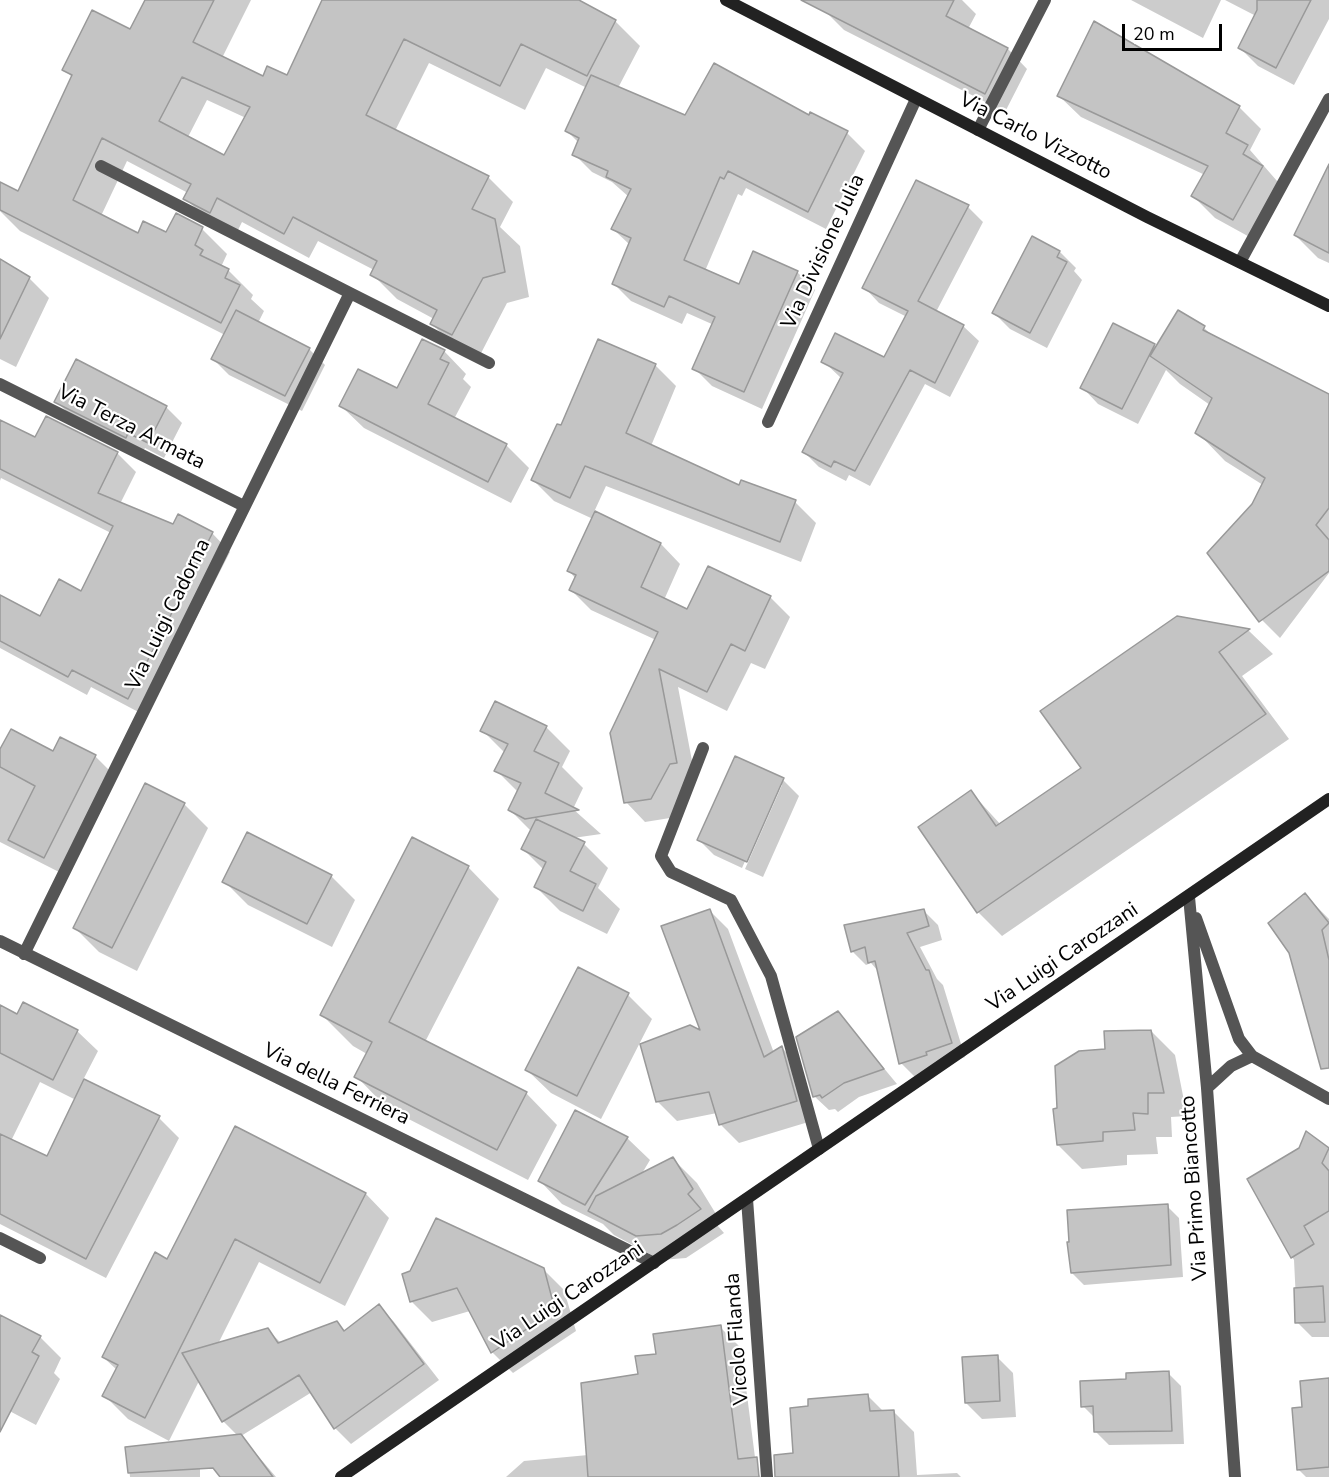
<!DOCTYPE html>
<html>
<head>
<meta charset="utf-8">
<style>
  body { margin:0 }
  #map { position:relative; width:1329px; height:1477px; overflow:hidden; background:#fff; font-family:"Nunito Sans",sans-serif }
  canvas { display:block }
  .scale { position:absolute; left:1122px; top:24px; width:100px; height:27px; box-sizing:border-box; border:3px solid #000; border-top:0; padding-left:8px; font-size:18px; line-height:21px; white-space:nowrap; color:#000; -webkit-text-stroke:4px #fff; paint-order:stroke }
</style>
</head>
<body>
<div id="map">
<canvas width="1329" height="1477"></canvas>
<div class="scale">20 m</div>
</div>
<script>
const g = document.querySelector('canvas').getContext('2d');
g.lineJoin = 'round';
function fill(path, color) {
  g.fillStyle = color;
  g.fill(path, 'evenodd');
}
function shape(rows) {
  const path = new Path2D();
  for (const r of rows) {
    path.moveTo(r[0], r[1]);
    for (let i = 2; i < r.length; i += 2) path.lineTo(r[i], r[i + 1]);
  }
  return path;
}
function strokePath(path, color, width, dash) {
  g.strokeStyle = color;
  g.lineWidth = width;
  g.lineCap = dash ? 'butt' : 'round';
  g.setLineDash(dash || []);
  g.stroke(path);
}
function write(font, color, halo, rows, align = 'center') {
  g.font = font + ' "Nunito Sans",sans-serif';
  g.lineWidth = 4.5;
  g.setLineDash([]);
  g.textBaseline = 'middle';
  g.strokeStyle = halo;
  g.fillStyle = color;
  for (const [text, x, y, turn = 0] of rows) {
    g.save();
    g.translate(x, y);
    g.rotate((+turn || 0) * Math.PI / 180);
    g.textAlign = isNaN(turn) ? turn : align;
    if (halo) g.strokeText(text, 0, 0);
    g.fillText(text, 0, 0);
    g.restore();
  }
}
fill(shape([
  [147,0,251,0,222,58,264,78,288,77,325,0,576,0,615,21,640,46,618,88,686,117,809,117,847,133,865,151,826,229,746,188,742,196,738,194,705,271,740,286,797,272,815,290,762,409,712,386,694,368,714,325,687,313,682,324,631,301,613,283,630,245,613,229,629,197,612,182,592,172,574,154,579,143,567,131,587,88,546,68,525,110,429,63,395,131,488,177,513,202,500,227,520,246,529,297,507,303,478,359,456,348,432,324,434,319,397,299,372,274,374,270,318,241,309,258,242,222,235,236,210,223,185,198,188,193,127,161,101,216,138,235,167,234,176,215,202,229,227,254,221,267,228,270,253,295,251,299,264,311,258,323,309,349,325,365,302,411,229,375,213,359,225,335,20,231,0,211,0,197,19,193,73,78,64,69,131,31],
  [207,100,246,118,224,157,188,137],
  [830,0,962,0,976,14,968,29,1008,49,1027,69,1005,112,844,30,825,11],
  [1131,0,1221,0,1203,38],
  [1225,0,1329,0,1329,19,1294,85,1258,66,1240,48,1256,16],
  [1059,96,1239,107,1261,129,1250,150,1284,189,1255,240,1215,218,1193,196,1205,175,1081,117],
  [1329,187,1329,263,1318,258,1295,235],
  [968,207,983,222,936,312,963,326,979,341,950,397,925,384,870,486,849,475,846,481,819,467,804,452,841,378,823,361,884,359,907,317,879,303,864,287],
  [1060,252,1076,268,1074,271,1082,280,1047,348,1010,329,994,313],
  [0,261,29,278,49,298,16,367,0,359],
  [1178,312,1204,328,1214,337,1329,396,1329,573,1280,638,1252,610,1253,504,1263,485,1225,461,1197,432,1210,405,1180,384,1166,370,1138,424,1098,404,1082,387,1154,345,1156,348],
  [444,351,466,374,463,379,471,387,454,419,506,445,529,468,511,503,364,428,341,406,398,390],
  [655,365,676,386,651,446,740,487,795,502,816,523,801,562,606,486,594,512,661,544,680,564,664,600,688,611,708,568,771,598,790,617,765,669,751,663,727,711,678,687,696,782,690,784,670,818,645,822,626,802,656,640,591,610,571,590,576,579,569,571,593,519,554,501,533,480,562,428],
  [56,401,166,407,182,423,164,458,145,448,142,453,72,417],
  [47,418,118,454,136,472,120,504,174,525,212,533,230,552,146,716,91,687,87,695,0,648,0,596,40,618,81,593,111,533,1,478,0,481,0,426,36,439],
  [1177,618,1249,631,1273,654,1242,676,1289,739,1002,936,978,912,920,828,971,792,1001,825,1083,768],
  [546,727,570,751,562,767,583,788,573,809,601,834,573,838,584,844,608,868,598,888,620,909,607,934,560,911,536,887,544,870,523,849,531,831,510,810,518,792,496,770,505,753,482,730],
  [0,752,95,756,110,771,59,872,0,842],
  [783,780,799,796,763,877,745,869,782,785,779,785,742,868,714,855,698,839],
  [184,804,208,828,137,971,99,952,75,928],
  [468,867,499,899,425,1042,526,1093,557,1125,528,1180,387,1108,356,1076,367,1054,353,1046,322,1015],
  [331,876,355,900,332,947,248,905,224,881],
  [1305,895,1329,919,1329,1043],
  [709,910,728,929,774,1053,782,1048,801,1067,815,1120,739,1143,720,1124,717,1113,677,1121,658,1102,703,1034],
  [924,911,938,925,942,940,920,947,937,979,943,985,965,1057,915,1077,901,1063,878,971,871,963,866,965,852,951],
  [628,995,652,1019,601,1119,551,1093,527,1070],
  [0,1007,18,1016,77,1031,98,1051,83,1080,159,1118,179,1138,106,1278,0,1224],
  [40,1082,76,1100,48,1158,11,1141],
  [838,1013,897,1084,859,1097,838,1112,835,1109,829,1110,814,1096],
  [1151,1031,1175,1055,1187,1116,1171,1117,1172,1137,1156,1137,1158,1154,1127,1155,1127,1165,1082,1169,1058,1145,1059,1110],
  [1307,1133,1329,1150,1329,1337,1312,1337,1297,1322,1294,1260,1249,1180,1300,1149],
  [627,1138,650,1160,641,1175,673,1159,697,1183,716,1214,711,1218,724,1233,686,1258,661,1260,614,1235,603,1224,562,1204,540,1181],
  [366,1194,389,1218,345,1306,259,1262,218,1344,267,1329,281,1343,338,1325,346,1332,379,1306,394,1322,439,1380,351,1444,335,1428,312,1392,241,1436,276,1477,221,1477,238,1436,223,1421,199,1381,169,1441,128,1419,104,1395,117,1370,103,1357,168,1261],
  [1167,1206,1179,1218,1183,1277,1084,1285,1072,1273],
  [491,1243,543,1269,564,1290,576,1331,513,1373,492,1352,470,1311,432,1322,411,1301],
  [0,1317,40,1337,61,1358,54,1373,60,1379,36,1425,0,1406],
  [720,1327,741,1348,757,1473,761,1477,506,1477,524,1461,588,1455,639,1375,658,1355],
  [997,1357,1013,1373,1016,1417,982,1419,966,1403],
  [1168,1373,1181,1386,1184,1444,1109,1445,1096,1432,1095,1418,1083,1406,1128,1381],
  [1329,1380,1329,1477,1306,1477,1298,1469,1304,1408],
  [868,1396,884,1412,893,1411,914,1432,917,1475,957,1473,961,1477,808,1477],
  [127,1449,200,1462,200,1477,130,1477]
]), '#0003');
const building = shape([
  [145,0,214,0,193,42,263,76,267,66,287,75,322,0,579,0,616,20,587,76,521,44,500,86,404,39,366,115,489,176,472,209,495,219,505,272,483,278,452,335,430,324,437,310,370,275,377,261,293,217,284,234,217,198,210,213,183,199,191,184,102,138,73,200,138,233,143,221,166,232,176,213,203,227,195,245,203,250,200,255,229,269,225,278,240,285,221,323,0,210,0,182,18,191,72,75,62,70,92,10,130,29,145,0],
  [182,77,250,107,224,155,159,121,182,77],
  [801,0,954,0,946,16,1008,48,985,94,801,0],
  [1257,0,1311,0,1276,68,1238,48,1257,10,1257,0],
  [1094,21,1240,106,1226,133,1248,145,1243,154,1263,166,1233,220,1191,196,1208,166,1057,96,1094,21],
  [714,63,809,115,810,112,848,131,808,212,728,171,724,179,720,177,684,260,739,284,753,251,798,271,744,392,692,369,715,317,669,296,664,307,612,284,631,238,611,229,631,189,606,177,608,171,572,155,579,138,565,131,591,75,685,115,714,63],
  [1329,164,1329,253,1294,235,1329,164],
  [916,180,969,205,918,301,964,325,935,383,910,370,855,471,834,461,831,467,802,452,843,373,821,362,835,333,884,357,908,311,862,288,916,180],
  [1032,236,1060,251,1057,257,1067,262,1030,333,992,313,1032,236],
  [0,259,30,277,0,339,0,259],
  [236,310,310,348,285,396,211,359,236,310],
  [1178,310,1205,326,1203,330,1329,394,1329,508,1316,525,1329,540,1329,571,1259,622,1207,553,1252,504,1265,478,1195,433,1212,398,1150,356,1178,310],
  [1113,323,1155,344,1122,409,1080,388,1113,323],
  [422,339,445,350,440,359,449,363,428,404,507,444,488,482,339,406,358,369,397,388,422,339],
  [598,339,656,364,626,433,739,485,741,480,796,500,780,542,585,466,570,498,531,480,557,424,561,425,598,339],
  [76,359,167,406,148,443,128,433,126,438,54,402,76,359],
  [46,416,118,452,98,493,173,524,178,514,213,532,128,699,72,670,68,677,0,641,0,595,40,616,59,579,81,591,113,526,0,469,0,420,35,437,46,416],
  [595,511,661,543,641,587,687,609,708,566,771,596,745,651,731,644,707,692,659,669,677,763,670,764,651,799,624,803,610,733,658,632,569,590,576,575,567,571,595,511],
  [1177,616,1250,629,1219,652,1266,714,977,913,918,827,971,790,996,826,1081,768,1040,711,1177,616],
  [495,701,547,726,534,751,559,763,545,793,579,810,525,819,508,810,521,783,494,771,508,744,480,731,495,701],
  [11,729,53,751,60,737,96,755,44,858,8,840,35,786,0,767,0,749,11,729],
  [735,756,784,778,747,862,697,840,735,756],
  [145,783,185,803,112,948,73,928,145,783],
  [536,819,585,842,570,871,596,884,583,911,534,887,546,862,521,849,536,819],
  [247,832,332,875,307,924,222,882,247,832],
  [412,837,469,866,389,1022,527,1092,497,1150,354,1077,372,1042,320,1015,412,837],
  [1305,893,1329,923,1322,930,1329,960,1329,1068,1321,1069,1289,953,1268,923,1305,893],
  [710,909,764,1057,782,1046,797,1101,719,1125,709,1092,656,1102,640,1044,690,1025,700,1030,661,926,710,909],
  [924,909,929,926,907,933,926,970,929,970,952,1043,926,1052,927,1055,899,1064,875,961,868,963,865,947,851,952,844,925,924,909],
  [578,967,629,993,577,1096,525,1070,578,967],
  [23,1002,78,1030,53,1080,0,1053,0,1005,17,1014,23,1002],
  [838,1011,884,1069,844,1083,822,1098,820,1095,813,1097,796,1037,838,1011],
  [1151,1030,1164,1093,1148,1093,1148,1114,1133,1113,1135,1130,1103,1132,1103,1141,1057,1145,1053,1109,1057,1108,1055,1066,1079,1051,1105,1049,1104,1031,1151,1030],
  [84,1079,160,1116,86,1259,0,1214,0,1134,47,1156,84,1079],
  [575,1110,628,1137,585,1205,538,1181,575,1110],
  [235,1126,366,1193,320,1283,235,1239,145,1418,102,1396,118,1365,102,1357,155,1252,167,1259,235,1126],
  [1306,1131,1329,1148,1322,1163,1329,1171,1329,1211,1304,1226,1314,1244,1291,1258,1247,1179,1299,1148,1306,1131],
  [673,1157,693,1189,688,1194,701,1209,677,1225,661,1234,636,1236,588,1211,596,1196,673,1157],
  [1168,1204,1171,1265,1071,1273,1067,1242,1069,1242,1067,1210,1168,1204],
  [436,1218,544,1268,555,1310,491,1353,457,1288,410,1302,402,1274,410,1271,436,1218],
  [1323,1286,1325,1322,1295,1323,1294,1288,1323,1286],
  [379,1304,424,1364,334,1429,299,1375,222,1422,182,1353,268,1328,278,1343,337,1321,344,1331,379,1304],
  [0,1315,41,1336,32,1352,39,1356,0,1432,0,1315],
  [721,1325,738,1459,757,1457,759,1477,588,1477,581,1383,638,1374,635,1356,656,1354,653,1334,721,1325],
  [998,1355,1000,1401,965,1403,962,1357,998,1355],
  [1169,1371,1172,1431,1094,1432,1093,1406,1081,1407,1080,1381,1126,1379,1126,1373,1169,1371],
  [1329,1378,1329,1467,1297,1470,1292,1408,1302,1407,1300,1381,1329,1378],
  [868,1394,870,1411,894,1410,899,1477,775,1477,774,1455,793,1453,790,1408,808,1406,808,1399,868,1394],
  [241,1434,273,1477,220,1477,213,1468,128,1473,125,1447,241,1434]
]);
fill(building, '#c4c4c4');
strokePath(building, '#999', 1.5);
strokePath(shape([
  [978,130,1045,0],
  [1240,262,1329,99],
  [350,293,489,363],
  [0,384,244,506],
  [768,422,916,99],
  [703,748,661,856,671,872,731,900,771,976,819,1149],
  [1189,897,1207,1088,1235,1477],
  [1196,918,1239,1039,1252,1056,1329,1099],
  [0,941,654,1263],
  [24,954,350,293,101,166],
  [1207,1088,1231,1066,1252,1056],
  [747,1199,767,1477],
  [0,1238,40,1258]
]), '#555', 12);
strokePath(shape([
  [726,0,1147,217,1329,306],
  [341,1477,1329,799]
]), '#222', 12);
write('21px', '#000', '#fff', [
  ["Via Carlo Vizzotto",1035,137,27],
  ["Via Divisione Julia",824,252,-65],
  ["Via Terza Armata",131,428,27],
  ["Via Luigi Cadorna",169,615,-64],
  ["Via Luigi Carozzani",1063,958,-34],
  ["Via della Ferriera",336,1085,26],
  ["Via Primo Biancotto",1195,1188,-94],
  ["Via Luigi Carozzani",569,1297,-34],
  ["Vicolo Filanda",738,1339,-94]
]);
</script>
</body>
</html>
